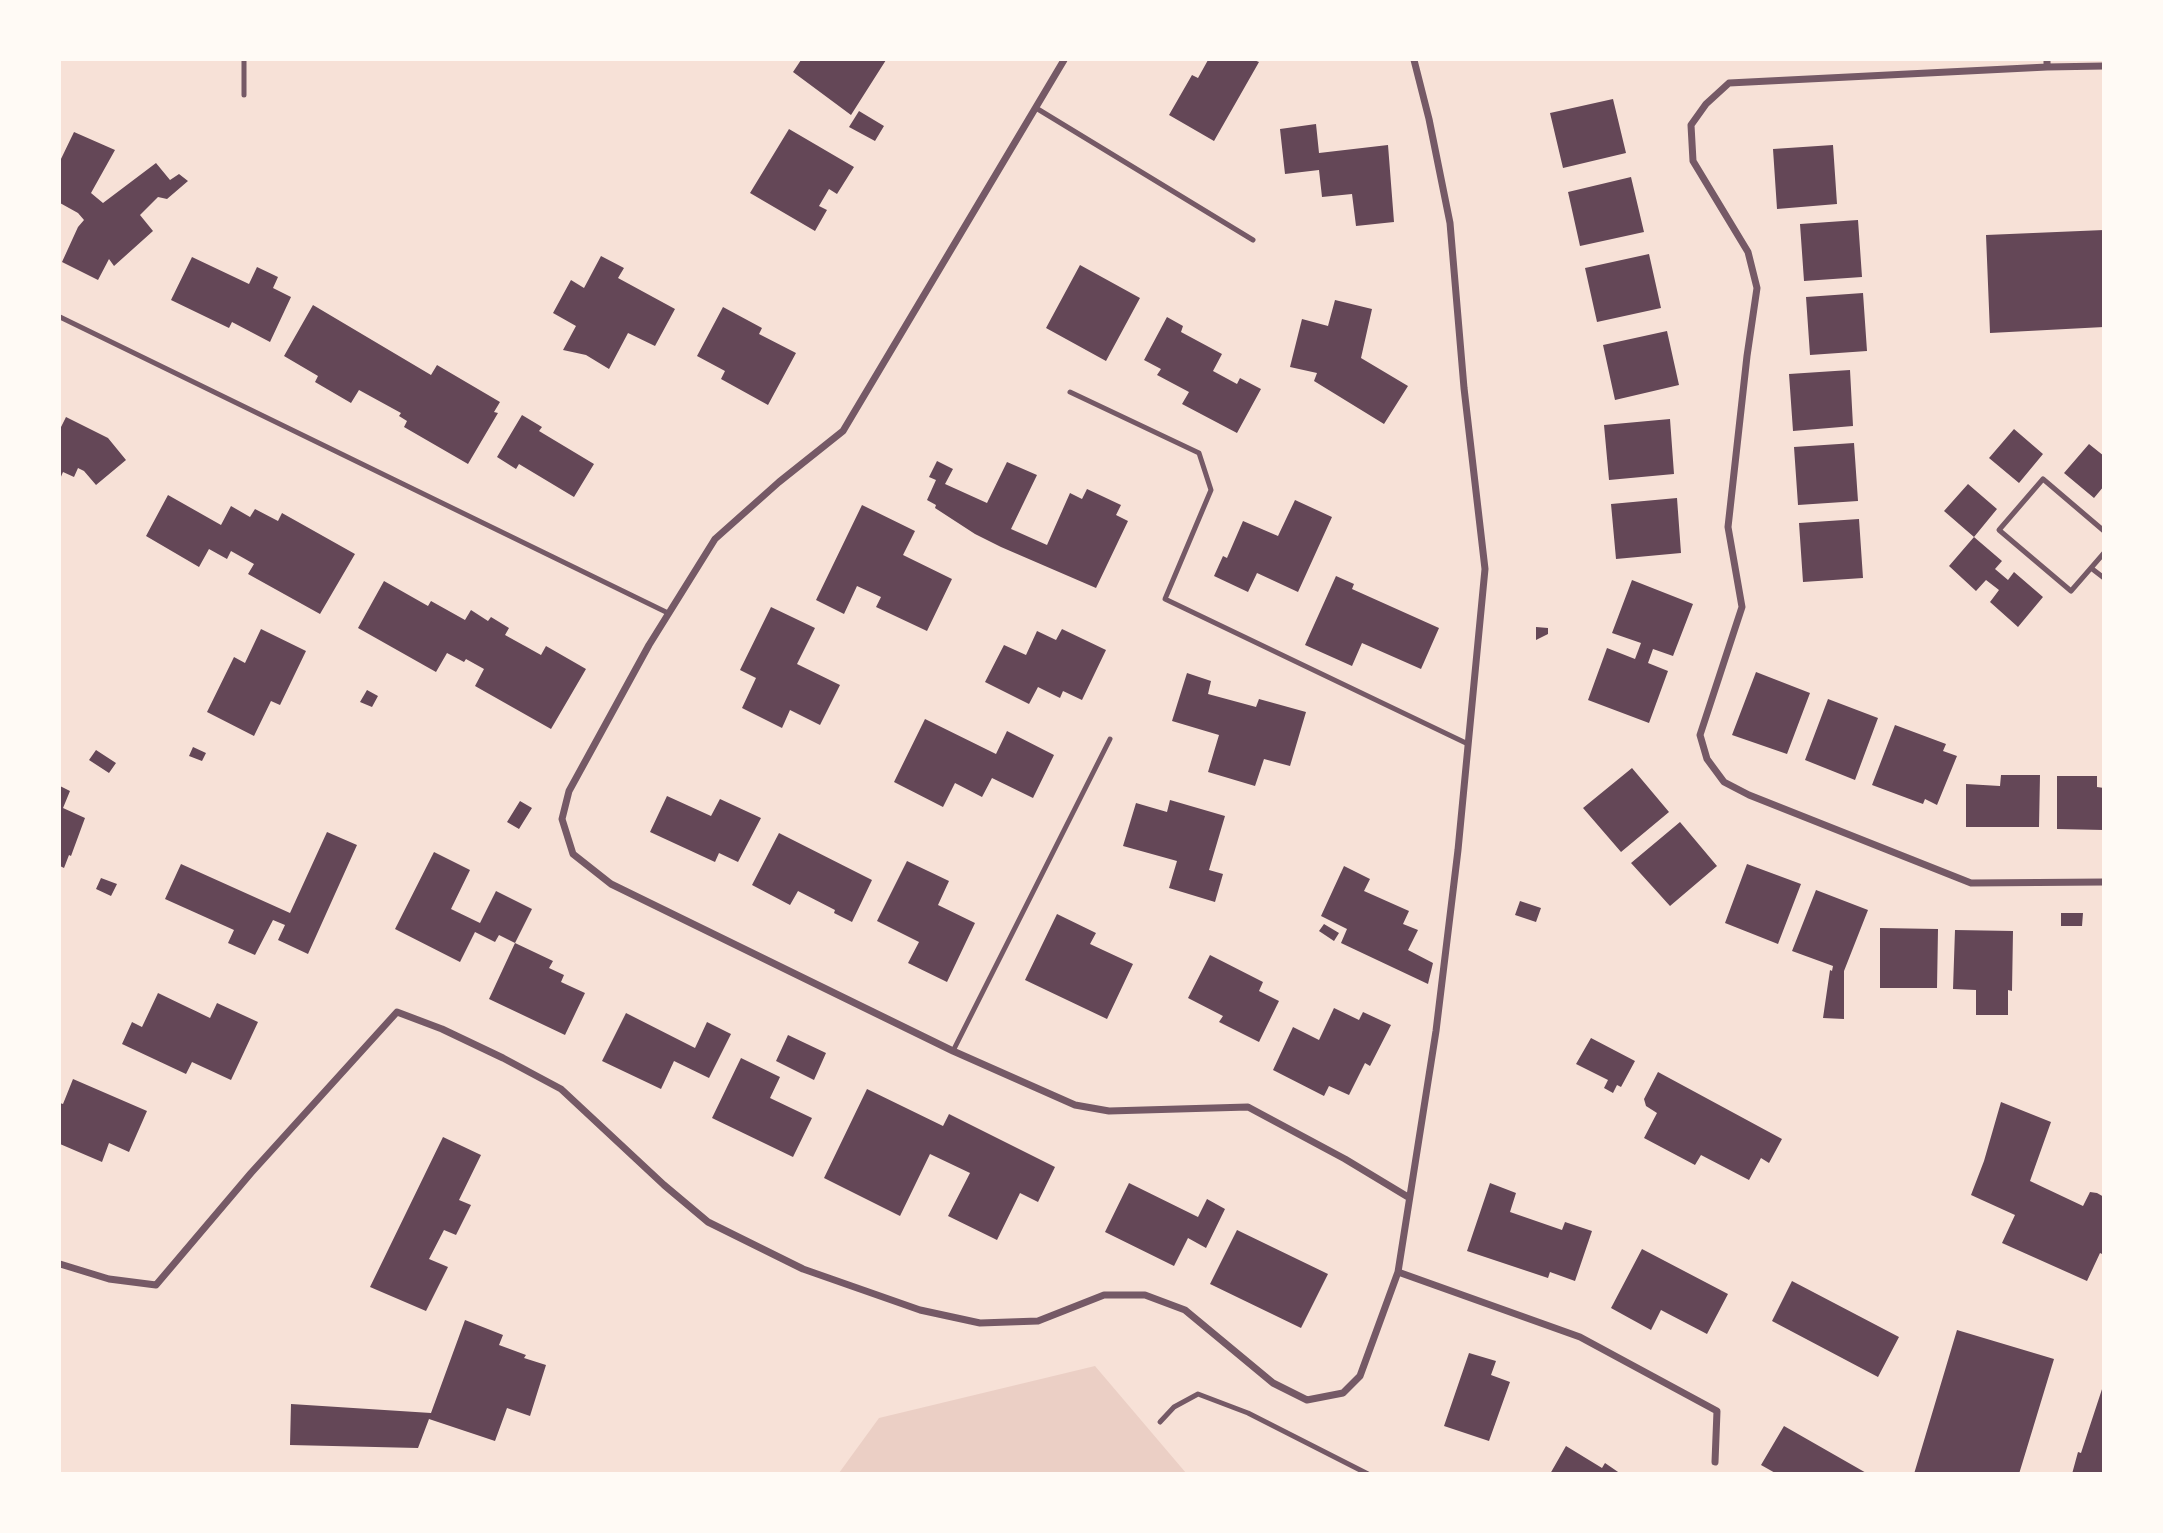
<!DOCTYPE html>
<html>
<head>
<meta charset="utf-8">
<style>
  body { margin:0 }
  #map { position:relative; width:2163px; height:1533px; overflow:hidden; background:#f7e1d7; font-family:"Roboto Condensed",sans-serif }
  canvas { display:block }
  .frame { position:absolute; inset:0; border:61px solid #fffaf5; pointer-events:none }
</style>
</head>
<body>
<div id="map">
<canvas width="2163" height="1533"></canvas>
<div class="frame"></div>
</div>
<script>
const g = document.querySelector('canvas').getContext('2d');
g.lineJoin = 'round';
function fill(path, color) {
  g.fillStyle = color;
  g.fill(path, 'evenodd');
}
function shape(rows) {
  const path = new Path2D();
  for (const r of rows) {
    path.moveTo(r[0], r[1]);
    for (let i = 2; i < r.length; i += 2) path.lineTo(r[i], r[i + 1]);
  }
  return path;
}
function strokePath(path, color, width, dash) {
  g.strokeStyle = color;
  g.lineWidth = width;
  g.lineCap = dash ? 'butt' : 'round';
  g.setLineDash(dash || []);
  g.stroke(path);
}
fill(shape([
  [1095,1366,1186,1473,839,1473,879,1418]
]), '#ebcfc5');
fill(shape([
  [801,60,886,60,851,115,793,72],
  [1208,60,1254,60,1259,62,1214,141,1169,115,1192,75,1198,78],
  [1613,99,1626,153,1563,168,1550,113],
  [859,111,884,126,875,141,849,127],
  [1316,124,1319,153,1388,145,1394,222,1356,226,1352,194,1322,197,1319,170,1285,174,1280,129],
  [789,129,854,167,837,194,829,189,819,206,827,210,815,231,750,193],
  [74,132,115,150,91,193,103,203,156,163,170,180,179,174,188,181,167,199,158,197,140,215,153,231,114,266,109,259,98,280,62,262,78,227,84,220,78,213,60,203,60,161],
  [1833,145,1837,204,1777,209,1773,149],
  [1631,177,1644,232,1580,246,1568,192],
  [1858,220,1862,277,1804,281,1800,224],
  [2104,230,2104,327,1990,333,1986,235],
  [1649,254,1661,308,1597,322,1585,268],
  [601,256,624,268,618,278,675,309,655,346,628,333,609,369,586,355,563,350,576,326,553,313,571,280,584,288],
  [192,257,249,284,257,267,278,277,273,288,291,297,270,342,232,322,229,328,171,300],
  [1080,265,1140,298,1106,361,1046,328],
  [1863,293,1867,351,1810,355,1806,297],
  [1335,300,1372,309,1361,358,1408,386,1384,424,1314,381,1317,373,1290,367,1302,319,1328,326],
  [313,305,431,375,437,365,500,402,494,412,498,413,468,464,404,427,407,421,399,416,401,413,359,390,351,403,315,382,318,376,284,356],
  [723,307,762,328,759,334,796,353,768,405,721,379,725,371,697,356],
  [1167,317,1183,326,1181,332,1222,354,1213,371,1237,384,1240,378,1261,389,1237,433,1182,404,1189,392,1157,375,1161,369,1144,360],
  [1667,331,1679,385,1615,400,1603,345],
  [1850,370,1853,426,1793,431,1789,374],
  [522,415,542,427,539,431,594,464,574,497,519,464,516,469,497,457],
  [66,417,108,438,126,460,96,485,84,471,78,468,74,477,63,472,60,479,60,429],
  [1670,419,1674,474,1609,480,1604,425],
  [2014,429,2043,454,2019,483,1989,458],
  [1854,443,1858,501,1798,505,1794,447],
  [2089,444,2104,456,2104,486,2094,498,2064,473],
  [937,461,953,469,945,484,987,503,1007,462,1037,475,1011,529,1047,545,1070,493,1082,499,1087,489,1121,505,1116,515,1128,521,1096,588,1001,547,975,534,935,508,936,505,927,500,936,480,929,477],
  [1968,484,1997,509,1974,537,2002,561,1995,569,2008,580,2014,572,2043,597,2018,627,1990,602,1999,590,1986,580,1976,591,1949,566,1974,537,1944,511],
  [168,495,221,525,231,506,250,517,255,509,278,521,282,513,355,554,320,614,248,574,254,564,231,551,227,559,209,549,199,567,146,536],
  [1677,498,1681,553,1616,559,1611,504],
  [1295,500,1332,517,1298,592,1257,573,1248,592,1214,576,1223,556,1227,558,1243,521,1278,536],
  [862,505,915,531,903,555,952,579,927,631,876,607,881,597,857,586,844,614,816,600],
  [1859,519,1863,578,1803,582,1799,523],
  [1336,576,1354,584,1352,589,1439,628,1421,669,1362,643,1352,666,1305,645],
  [1632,580,1693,604,1673,656,1653,649,1648,663,1668,671,1649,723,1588,700,1607,648,1635,659,1641,643,1612,633],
  [384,581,428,606,431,601,465,620,471,610,488,621,491,617,509,628,505,635,541,655,546,646,586,669,551,729,475,686,484,669,466,659,464,662,447,653,436,672,358,628],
  [771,607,815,628,797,664,840,685,820,725,790,710,782,728,742,708,756,678,740,670],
  [1536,627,1548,628,1548,634,1536,640],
  [261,629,306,651,280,705,271,701,254,736,207,712,234,657,245,663],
  [1062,629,1106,650,1082,700,1063,691,1060,698,1038,687,1029,704,985,682,1004,645,1026,655,1037,631,1056,640],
  [1756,672,1810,693,1787,754,1732,735],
  [1187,673,1211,681,1208,694,1256,707,1259,699,1306,712,1290,766,1264,759,1255,786,1208,772,1219,735,1172,721],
  [367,690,378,696,372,707,360,702],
  [1828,699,1878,718,1855,780,1805,760],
  [925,719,996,754,1007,731,1054,755,1033,798,992,778,982,797,955,783,943,807,894,782],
  [1895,725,1946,744,1943,751,1957,756,1937,805,1925,799,1923,804,1872,785],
  [193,747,206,753,202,761,189,756],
  [96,750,116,763,109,773,89,760],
  [1632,768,1669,812,1621,852,1583,808],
  [2001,775,2040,775,2039,827,1966,827,1966,784,2000,786],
  [2057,776,2097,776,2097,787,2104,788,2104,830,2057,829],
  [60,786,70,791,63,808,85,818,71,856,69,855,64,868,60,866],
  [667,796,711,816,720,799,761,818,738,862,719,853,715,862,650,832],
  [1170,800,1225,816,1209,870,1223,874,1215,902,1169,888,1177,861,1123,846,1136,803,1167,812],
  [520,801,532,808,519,829,507,822],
  [1680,822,1717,866,1670,906,1631,863],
  [327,832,357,845,308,954,278,940,285,925,273,920,255,955,228,943,234,930,165,899,181,864,290,913],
  [779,833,872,880,852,922,834,913,835,910,798,891,790,905,752,885],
  [434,852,470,870,451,909,480,923,496,891,532,909,515,943,499,935,495,942,475,932,460,962,395,929],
  [907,861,949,881,938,905,975,923,947,982,908,963,919,942,877,921],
  [1747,864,1801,884,1778,944,1725,923],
  [1344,866,1370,879,1364,891,1409,911,1403,924,1418,930,1408,950,1433,963,1428,984,1341,943,1347,929,1321,916],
  [101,878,117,884,111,896,96,889],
  [1816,890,1868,910,1844,971,1844,1019,1823,1018,1830,970,1832,971,1833,966,1792,951],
  [1520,901,1541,908,1536,922,1515,915],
  [2061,913,2083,913,2082,926,2061,926],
  [1057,914,1096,933,1090,944,1133,964,1107,1019,1025,980],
  [1324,924,1339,933,1334,941,1319,931],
  [1880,928,1938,929,1937,988,1880,988],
  [1955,930,2013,931,2012,991,2008,990,2008,1015,1976,1015,1976,990,1953,989],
  [515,943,553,961,549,968,564,975,561,982,585,993,565,1035,489,999],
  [1210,955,1263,982,1259,991,1279,1001,1259,1042,1219,1022,1223,1016,1188,998],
  [158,993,210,1018,217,1003,258,1022,231,1080,192,1062,186,1074,122,1044,132,1022,142,1027],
  [1334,1008,1359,1020,1363,1012,1391,1025,1370,1066,1365,1063,1349,1095,1329,1086,1324,1096,1273,1070,1293,1027,1319,1040],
  [626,1013,695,1048,707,1022,731,1034,709,1078,674,1061,661,1089,602,1061],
  [788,1035,826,1053,814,1080,776,1061],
  [1591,1038,1635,1061,1621,1087,1617,1085,1613,1093,1604,1088,1608,1080,1576,1064],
  [741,1058,780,1077,770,1098,812,1118,793,1157,712,1118],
  [1658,1072,1782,1139,1769,1163,1761,1158,1749,1180,1701,1155,1695,1165,1644,1138,1657,1113,1646,1106,1644,1099],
  [73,1079,147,1111,129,1152,109,1143,102,1162,60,1144,60,1103,63,1104],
  [867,1089,943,1126,949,1114,1055,1167,1038,1202,1020,1193,997,1240,948,1216,970,1173,930,1154,900,1216,824,1178],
  [2001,1102,2051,1122,2030,1181,2083,1206,2090,1192,2097,1193,2104,1197,2104,1255,2100,1253,2087,1281,2002,1243,2015,1215,1971,1195,1984,1161],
  [443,1137,481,1155,459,1200,471,1205,456,1235,444,1230,429,1259,448,1267,426,1311,370,1287],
  [1129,1183,1198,1217,1207,1199,1225,1209,1206,1248,1188,1238,1174,1266,1105,1232],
  [1490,1183,1516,1193,1510,1212,1562,1230,1565,1222,1592,1231,1575,1281,1550,1272,1548,1278,1467,1251],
  [1237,1230,1328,1274,1301,1328,1210,1284],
  [1642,1249,1728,1294,1707,1334,1661,1310,1651,1330,1611,1308],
  [1792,1281,1899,1337,1878,1377,1772,1321],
  [465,1320,503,1335,499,1345,526,1355,524,1358,546,1365,530,1416,507,1408,495,1441,429,1419,418,1448,290,1445,291,1404,431,1413],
  [1957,1330,2054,1359,2019,1474,1914,1474],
  [1469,1353,1496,1361,1491,1375,1510,1382,1489,1441,1444,1426],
  [2104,1383,2104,1474,2072,1474,2078,1452,2081,1453],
  [1784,1426,1868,1474,1777,1474,1761,1465],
  [1566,1446,1602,1468,1605,1463,1621,1474,1550,1474]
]), '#644757');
strokePath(shape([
  [244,95,244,60],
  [1036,108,1253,240],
  [60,317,668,613],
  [1070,392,1199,453,1211,490,1165,599,1468,744],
  [2104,531,2043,479,1999,530,2071,591,2104,553],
  [2091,568,2104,578],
  [953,1051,1110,739],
  [1160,1422,1174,1407,1198,1394,1248,1413,1368,1474]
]), '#755966', 5);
strokePath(shape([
  [1064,60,843,431,779,482,715,539,649,645,569,791,562,819,573,854,611,884,953,1051,1075,1105,1109,1111,1248,1107,1345,1159,1408,1197],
  [2047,60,2047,67,1729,83,1706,104,1691,125,1693,161,1748,252,1757,288,1747,356,1728,527,1742,607,1700,735,1707,759,1724,782,1749,795,1971,883,2104,882],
  [2047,67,2104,66],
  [60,1264,109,1279,156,1285,251,1173,397,1012,442,1029,503,1058,561,1089,664,1185,708,1222,803,1269,920,1310,980,1323,1038,1321,1104,1295,1145,1295,1185,1310,1273,1383,1307,1400,1343,1393,1360,1376,1398,1272,1436,1031,1458,850,1485,569,1464,388,1450,223,1429,119,1414,60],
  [1398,1272,1580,1337,1717,1411,1715,1462]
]), '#755966', 7);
</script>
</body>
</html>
